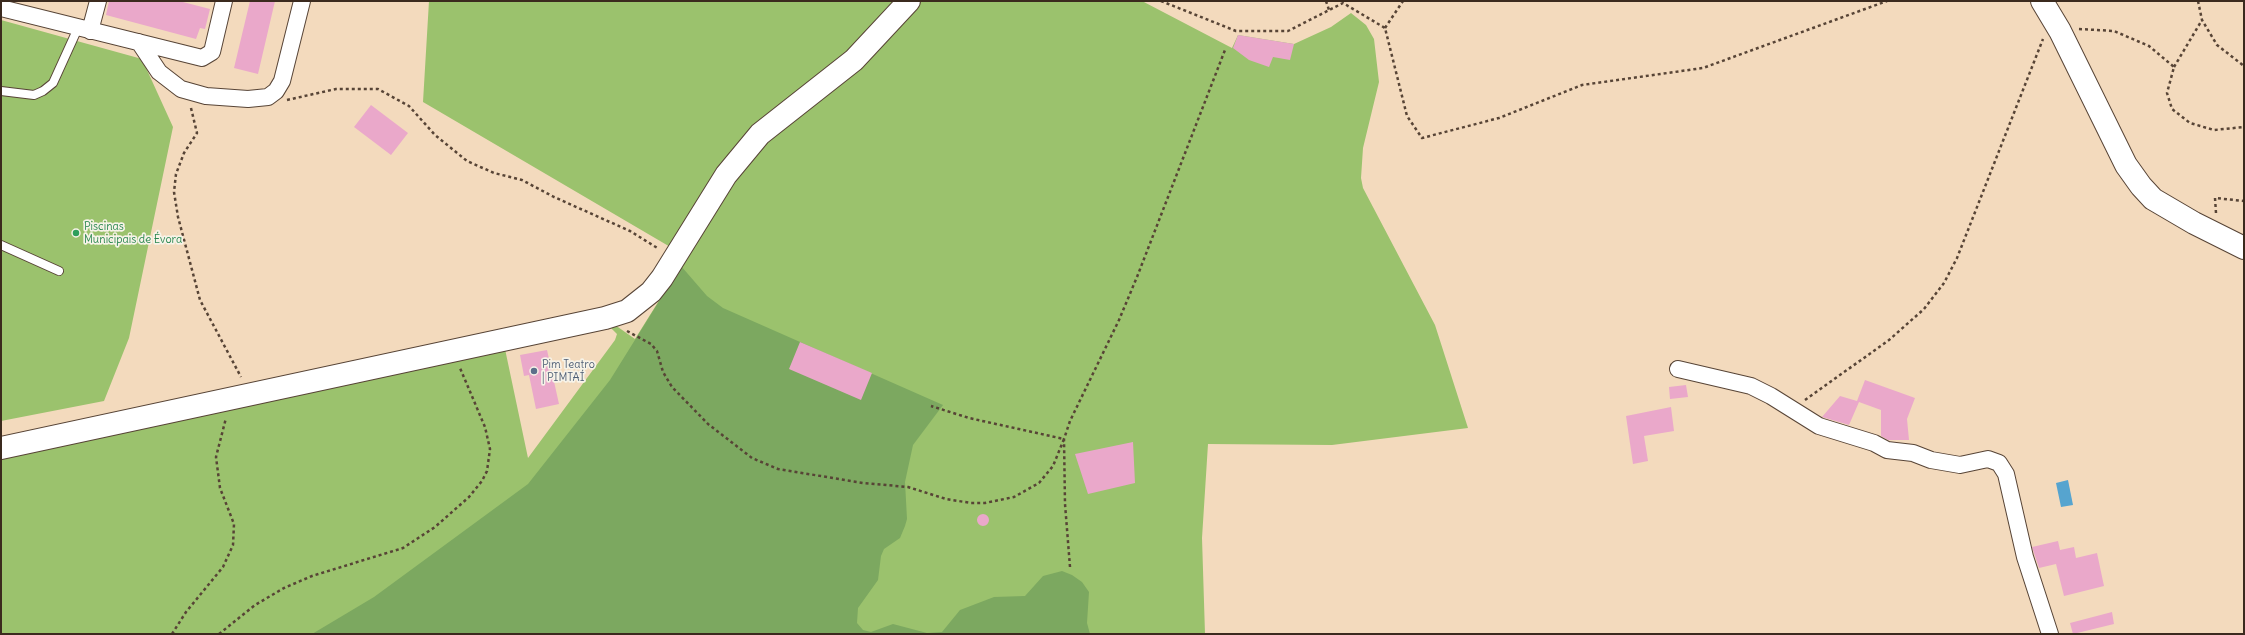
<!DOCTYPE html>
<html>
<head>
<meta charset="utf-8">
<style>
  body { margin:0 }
  #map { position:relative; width:2245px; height:635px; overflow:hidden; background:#f3dabd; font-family:Delius,sans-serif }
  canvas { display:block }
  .frame { position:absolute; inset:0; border:2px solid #3b2a1e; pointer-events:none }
</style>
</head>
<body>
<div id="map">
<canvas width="2245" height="635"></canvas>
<div class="frame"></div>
</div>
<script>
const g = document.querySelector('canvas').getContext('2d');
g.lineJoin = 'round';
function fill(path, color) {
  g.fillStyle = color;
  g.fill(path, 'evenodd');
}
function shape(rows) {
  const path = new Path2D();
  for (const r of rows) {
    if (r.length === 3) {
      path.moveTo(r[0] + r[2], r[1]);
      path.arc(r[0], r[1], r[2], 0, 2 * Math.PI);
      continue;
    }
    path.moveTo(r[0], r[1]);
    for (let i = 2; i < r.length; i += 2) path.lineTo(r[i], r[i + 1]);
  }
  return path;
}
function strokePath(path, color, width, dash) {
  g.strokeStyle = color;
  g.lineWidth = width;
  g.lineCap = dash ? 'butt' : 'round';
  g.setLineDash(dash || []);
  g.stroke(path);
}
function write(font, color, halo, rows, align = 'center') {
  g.font = font + ' Delius,sans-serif';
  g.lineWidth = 3.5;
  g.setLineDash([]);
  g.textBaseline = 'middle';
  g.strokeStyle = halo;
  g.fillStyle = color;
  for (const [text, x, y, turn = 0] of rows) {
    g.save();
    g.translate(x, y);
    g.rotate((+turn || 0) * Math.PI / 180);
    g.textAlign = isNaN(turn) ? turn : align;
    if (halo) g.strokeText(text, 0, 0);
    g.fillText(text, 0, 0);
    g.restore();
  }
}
fill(shape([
  [429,1,901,1,816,83,672,248,423,102],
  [919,1,1142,1,1232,48,1238,35,1294,44,1331,27,1351,13,1366,25,1374,39,1379,82,1363,148,1361,178,1363,188,1435,325,1468,428,1332,445,1208,444,1202,538,1205,634,1,634,1,456,615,325,635,339,723,198,759,150,815,103],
  [610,327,617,334,615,340,528,458,505,349],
  [1,20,142,59,173,127,129,338,104,401,1,421]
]), '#9bc26d');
fill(shape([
  [681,266,707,296,723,308,943,405,913,445,905,482,907,519,905,526,900,538,884,549,881,556,878,580,858,608,857,623,863,630,871,632,893,624,927,633,942,632,960,610,994,597,1025,596,1043,576,1062,571,1072,575,1082,582,1089,592,1087,623,1090,634,312,634,374,597,528,484,610,380]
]), '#7ca860');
fill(shape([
  [2068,480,2073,505,2061,507,2056,483]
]), '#56a4cf');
fill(shape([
  [109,1,179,1,210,9,205,29,200,28,196,39,106,15],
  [250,1,275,1,258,74,234,68],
  [1238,35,1294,44,1290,60,1273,57,1269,67,1249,60,1233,48],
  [371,105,408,133,391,155,354,127],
  [800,342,872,373,861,400,789,369],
  [547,350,559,404,536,409,529,375,524,376,520,355],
  [1865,380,1915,398,1907,419,1909,440,1888,440,1881,436,1881,410,1859,402,1849,425,1822,417,1840,396,1857,401],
  [1686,385,1688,397,1670,399,1669,387],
  [1671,407,1674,431,1644,436,1648,461,1633,464,1626,416],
  [1133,442,1135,483,1088,494,1075,454],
  [983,520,6],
  [2058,541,2060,550,2074,547,2076,558,2097,553,2104,586,2064,596,2056,564,2039,568,2032,547],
  [2112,612,2114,624,2073,634,2070,623]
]), '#eaa8ca');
const lane = shape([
  [1,91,34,95,43,91,53,83,78,28],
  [1,245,59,271]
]);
const street = shape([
  [1,8,202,58,212,52,224,1],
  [90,31,98,1],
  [139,42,159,72,181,89,206,96,248,99,268,97,276,91,282,81,302,1],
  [1678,369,1751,386,1771,396,1819,426,1874,443,1887,450,1913,453,1931,460,1960,465,1988,459,1999,463,2006,474,2025,557,2050,634]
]);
const secondary = shape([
  [2042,1,2060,31,2126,165,2141,186,2153,199,2194,223,2244,248],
  [1,448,605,318,627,311,651,292,662,278,726,175,760,134,854,60,909,1]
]);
strokePath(lane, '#574436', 10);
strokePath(street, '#574436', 18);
strokePath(secondary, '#574436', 24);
strokePath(shape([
  [1161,1,1236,31,1288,31,1343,3,1385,28,1407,116,1422,138,1499,118,1582,85,1703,68,1887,1],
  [1326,1,1329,10],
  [2198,1,2202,20,2217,45,2244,66],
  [1385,28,1403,1],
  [2079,29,2114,31,2149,46,2174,67,2167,93,2172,109,2190,123,2214,130,2244,127],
  [2174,67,2202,20],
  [287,100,336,89,378,89,409,106,435,135,467,161,494,173,522,180,554,197,630,231,659,249],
  [191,108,197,133,184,153,176,174,174,192,178,217,200,300,241,377],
  [2216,213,2215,198,2244,201],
  [627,331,651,344,657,351,663,372,672,387,708,424,752,458,778,469,863,483,908,487,946,499,971,503,985,503,1014,497,1039,483,1053,466,1064,439,969,418,931,406],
  [1805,400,1889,340,1924,309,1944,283,1957,258,2043,39],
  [1070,567,1065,504,1064,439,1070,421,1119,320,1137,277,1225,50],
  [172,634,186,612,223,567,233,545,234,524,220,488,216,457,226,418],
  [219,634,255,605,284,588,312,576,403,548,435,527,469,497,482,481,487,471,490,449,485,427,460,368]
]), '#574436', 2.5, [3, 3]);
strokePath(lane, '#fff', 8);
strokePath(street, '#fff', 16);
strokePath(secondary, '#fff', 22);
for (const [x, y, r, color] of [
  [76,233,4,"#2e9e5b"],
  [534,371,4,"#5c6f8a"]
]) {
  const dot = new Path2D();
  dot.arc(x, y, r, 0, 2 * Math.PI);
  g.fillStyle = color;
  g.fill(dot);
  strokePath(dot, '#f7f3e8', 1.5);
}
write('11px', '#27864d', '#f7f3e8', [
  ["Piscinas",84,227],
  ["Municipais de Évora",84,240]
], 'left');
write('11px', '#4e5e75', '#f7f3e8', [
  ["Pim Teatro",542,365],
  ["| PIMTAÍ",542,378]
], 'left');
</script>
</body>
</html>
